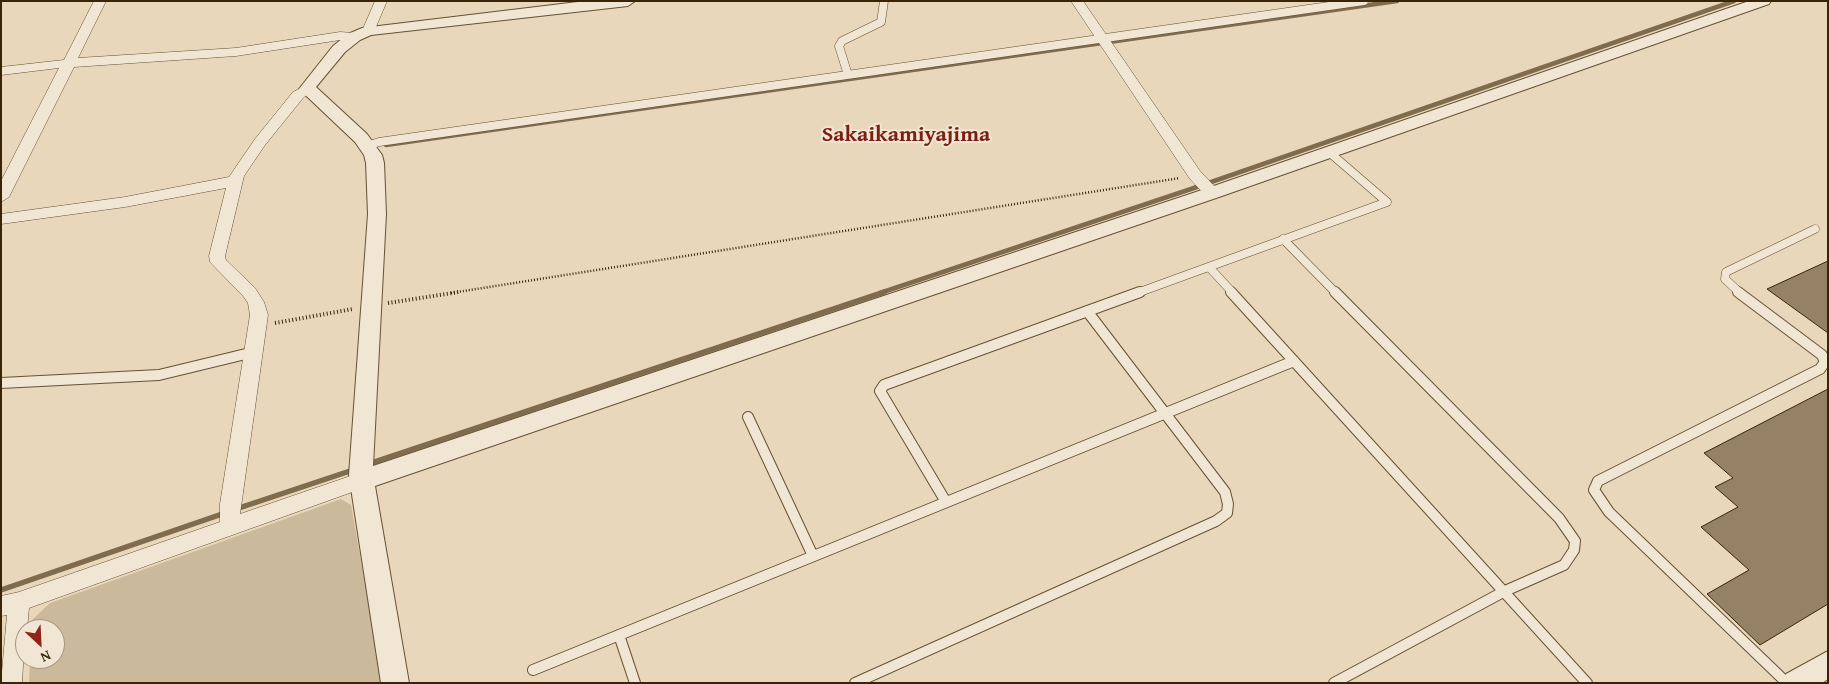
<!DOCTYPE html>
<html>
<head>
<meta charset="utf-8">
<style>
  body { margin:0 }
  #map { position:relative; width:1829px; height:684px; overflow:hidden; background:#e9d7bb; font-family:"Gentium Book Plus",serif }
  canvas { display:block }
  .frame { position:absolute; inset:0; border:2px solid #392505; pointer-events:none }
  .north { position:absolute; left:15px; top:619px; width:50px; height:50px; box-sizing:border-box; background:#f1e5d3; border:1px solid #a79881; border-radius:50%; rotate:155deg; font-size:14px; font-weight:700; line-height:20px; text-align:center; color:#392505 }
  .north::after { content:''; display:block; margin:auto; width:18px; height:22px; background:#8f2418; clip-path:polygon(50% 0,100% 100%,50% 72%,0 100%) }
</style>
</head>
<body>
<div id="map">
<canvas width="1829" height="684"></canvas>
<div class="frame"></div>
<div class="north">N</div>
</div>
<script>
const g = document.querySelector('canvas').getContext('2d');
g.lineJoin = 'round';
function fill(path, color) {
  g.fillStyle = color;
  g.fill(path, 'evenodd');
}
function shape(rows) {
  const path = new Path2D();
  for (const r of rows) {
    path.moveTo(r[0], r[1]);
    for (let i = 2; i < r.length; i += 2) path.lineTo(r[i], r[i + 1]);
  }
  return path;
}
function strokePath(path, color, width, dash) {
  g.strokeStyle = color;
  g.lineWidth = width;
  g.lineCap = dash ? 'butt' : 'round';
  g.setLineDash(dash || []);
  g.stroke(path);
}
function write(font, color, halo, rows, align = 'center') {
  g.font = font + ' "Gentium Book Plus",serif';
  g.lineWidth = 4;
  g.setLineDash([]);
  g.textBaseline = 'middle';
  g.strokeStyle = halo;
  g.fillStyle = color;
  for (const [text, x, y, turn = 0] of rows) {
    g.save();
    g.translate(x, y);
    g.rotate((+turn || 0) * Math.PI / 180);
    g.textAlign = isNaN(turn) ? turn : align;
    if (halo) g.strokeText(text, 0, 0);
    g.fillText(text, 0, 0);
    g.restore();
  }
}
fill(shape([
  [341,499,351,505,383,683,29,683,30,659,55,659,55,629,32,629,33,619,50,603]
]), '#cbb99c');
strokePath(shape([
  [386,145,1397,1],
  [880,293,1191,189,1734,1]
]), '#7f6b4d', 4.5);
strokePath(shape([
  [368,464,884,292],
  [236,509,356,469],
  [1,590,225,513]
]), '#7f6b4d', 5.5);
const building = shape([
  [1828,261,1828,333,1767,289,1828,261],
  [1828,389,1828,604,1760,645,1707,594,1749,570,1701,527,1738,507,1715,487,1733,478,1704,453,1828,389]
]);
fill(building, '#958264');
strokePath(building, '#392505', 1);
const serviceFar1 = shape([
  [848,75,839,46,842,41,881,22,884,1],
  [367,146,379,142,1364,1],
  [1283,239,1336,293],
  [1209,267,1233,293],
  [1137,293,1387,202,1329,152],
  [1740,293,1725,279,1726,272,1815,229]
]);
const service = shape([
  [1231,292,1587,683],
  [1738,292,1822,355,1825,362,1820,369,1598,481,1594,490,1609,512,1787,683],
  [1,383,159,375,254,352],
  [748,417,813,556],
  [946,502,880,391,884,385,1140,292],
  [619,635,635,683],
  [533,670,1294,361],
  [855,683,1216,521,1227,513,1228,504,1225,492,1087,311],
  [1334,683,1505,591,1564,565,1574,550,1575,541,1559,518,1335,292]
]);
const minor = shape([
  [94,1,106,1,78,58,236,48,340,32,354,33,361,37,354,41,340,40,236,56,74,67,9,197,1,202,1,181,59,68,1,75,1,67,64,60,94,1],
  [375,1,387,1,373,34,363,34,362,31,375,1],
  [1071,1,1083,1,1200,171,1217,189,1220,193,1217,197,1207,197,1190,179,1071,1],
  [307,85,314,89,303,98,265,145,244,176,225,256,226,260,255,288,264,302,268,315,240,514,362,472,369,474,372,480,369,486,29,608,27,629,25,629,22,683,1,683,7,615,1,616,1,596,19,592,220,522,220,504,250,315,248,303,243,296,210,262,209,256,226,188,125,207,1,224,1,214,125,197,229,177,255,139,293,92,307,85]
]);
const tertiary = shape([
  [586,1,635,1,628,6,371,35,360,40,345,52,316,87,367,134,382,155,384,163,386,214,373,466,1205,189,1749,1,1771,1,1769,4,1219,197,375,486,409,683,381,683,349,475,368,214,366,163,364,155,355,142,299,89,333,46,348,34,362,28,586,1],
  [1828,651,1828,679,1822,683,1782,683,1786,674,1828,651]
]);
strokePath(serviceFar1, '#655232', 9);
strokePath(service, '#655232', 12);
strokePath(minor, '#655232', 1);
strokePath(tertiary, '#655232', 2);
strokePath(shape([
  [451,293,1180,178]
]), '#392505', 2.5, [1, 2]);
strokePath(shape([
  [388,303,459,292],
  [275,323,353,309]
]), '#392505', 4, [1, 2.5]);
strokePath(serviceFar1, '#f1e5d3', 8);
strokePath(service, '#f1e5d3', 10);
fill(minor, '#f1e5d3');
fill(tertiary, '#f1e5d3');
write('bold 22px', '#7a1f14', '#f1e5d3', [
  ["Sakaikamiyajima",906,135]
]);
</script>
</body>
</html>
